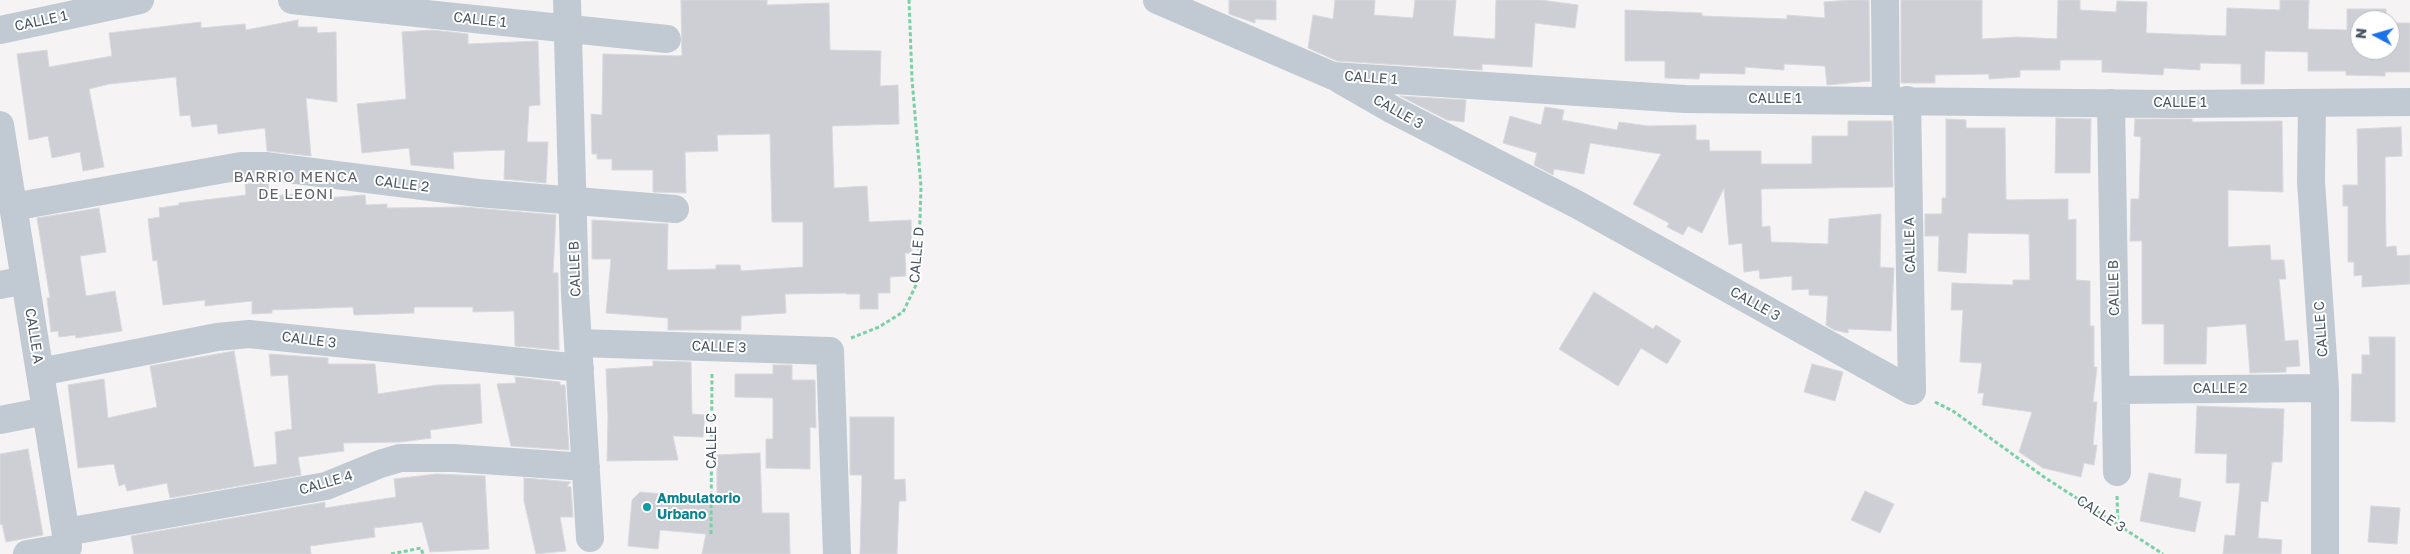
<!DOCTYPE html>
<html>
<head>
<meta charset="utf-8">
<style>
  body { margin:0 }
  #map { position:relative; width:2410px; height:554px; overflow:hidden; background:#f5f3f3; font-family:"Golos Text",sans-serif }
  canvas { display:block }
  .north { position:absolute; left:2350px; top:10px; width:50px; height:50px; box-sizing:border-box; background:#fff; border:1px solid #b7bbc0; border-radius:50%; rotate:276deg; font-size:14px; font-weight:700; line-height:20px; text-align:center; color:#4a5661 }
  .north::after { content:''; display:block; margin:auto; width:18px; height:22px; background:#1a73e8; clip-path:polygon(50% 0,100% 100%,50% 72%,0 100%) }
</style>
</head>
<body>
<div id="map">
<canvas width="2410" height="554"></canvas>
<div class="north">N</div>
</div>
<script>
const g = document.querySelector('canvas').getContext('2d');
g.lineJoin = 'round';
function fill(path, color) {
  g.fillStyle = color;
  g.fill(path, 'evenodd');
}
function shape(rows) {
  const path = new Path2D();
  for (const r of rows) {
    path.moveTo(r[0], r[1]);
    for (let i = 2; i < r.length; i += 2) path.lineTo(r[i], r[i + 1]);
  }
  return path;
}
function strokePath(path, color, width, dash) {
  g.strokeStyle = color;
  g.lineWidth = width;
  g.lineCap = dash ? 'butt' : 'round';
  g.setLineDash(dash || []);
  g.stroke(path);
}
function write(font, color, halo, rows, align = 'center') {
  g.font = font + ' "Golos Text",sans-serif';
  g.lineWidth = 4;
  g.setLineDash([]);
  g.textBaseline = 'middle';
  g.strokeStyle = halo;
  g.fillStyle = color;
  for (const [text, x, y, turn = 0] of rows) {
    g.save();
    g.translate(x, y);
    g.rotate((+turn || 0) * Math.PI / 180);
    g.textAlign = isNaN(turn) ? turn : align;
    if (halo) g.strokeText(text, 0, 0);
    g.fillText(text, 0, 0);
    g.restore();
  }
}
const building = shape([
  [681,0,767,0,767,5,829,3,830,50,881,51,880,86,898,85,899,124,832,126,834,188,867,186,869,222,911,220,912,253,905,253,906,276,890,277,890,293,878,293,878,309,860,309,860,294,846,294,846,293,785,294,786,313,741,316,741,330,668,330,668,318,606,313,611,259,592,259,592,220,668,224,667,270,716,269,716,265,740,265,741,271,803,267,803,222,772,222,770,134,717,135,718,151,685,152,686,193,653,192,653,170,612,170,612,159,597,159,597,154,592,154,591,114,602,115,603,54,682,56,681,0],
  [1229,0,1276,0,1276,20,1255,19,1255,23,1229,14,1229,0],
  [1335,0,1375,0,1374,15,1413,18,1415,0,1456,0,1453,36,1495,39,1496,0,1541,0,1578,5,1575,28,1535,23,1532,67,1482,64,1482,70,1337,61,1308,48,1313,15,1333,19,1335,0],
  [1849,0,1869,0,1870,81,1827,85,1825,66,1784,64,1784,70,1745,67,1745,74,1700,73,1699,79,1665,78,1665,61,1625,61,1625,10,1702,13,1702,16,1787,19,1787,15,1825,18,1824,2,1849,0],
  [1901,0,1982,0,1982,39,2018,37,2057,39,2058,0,2080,0,2080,10,2116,12,2117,1,2147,2,2146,33,2226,36,2227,8,2280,10,2280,0,2309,0,2308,29,2347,30,2347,9,2386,9,2386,20,2360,20,2360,50,2390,50,2390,23,2410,23,2410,72,2385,72,2385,76,2346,75,2346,71,2308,71,2308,52,2265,51,2264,84,2241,84,2241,64,2200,63,2200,70,2164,68,2163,75,2102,72,2102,60,2060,60,2060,70,2020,70,2020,77,1989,79,1989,74,1935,75,1935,83,1901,83,1901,0],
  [298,20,298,27,317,27,317,33,336,32,337,102,306,98,311,156,267,151,265,128,218,134,217,124,192,127,190,115,180,116,176,77,109,84,89,89,104,167,83,171,80,152,52,158,48,136,29,140,17,54,47,50,49,67,112,56,109,33,201,22,201,28,245,24,246,30,298,20],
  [432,30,468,34,468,44,538,41,540,105,529,106,527,142,548,142,546,183,504,179,505,150,453,152,454,169,411,165,409,148,362,153,357,104,406,99,402,32,432,30],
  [1400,96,1466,100,1464,122,1447,120,1400,96],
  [1545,107,1564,110,1562,120,1617,130,1619,122,1648,126,1696,125,1696,140,1709,140,1710,151,1761,151,1761,164,1812,164,1812,136,1848,136,1848,121,1892,121,1893,187,1761,189,1762,227,1770,226,1771,242,1828,244,1829,219,1881,214,1880,267,1894,268,1891,331,1848,329,1848,333,1834,330,1826,325,1828,296,1809,295,1809,289,1792,290,1792,276,1760,279,1759,270,1744,272,1742,243,1729,245,1724,188,1702,233,1688,226,1683,235,1667,227,1669,223,1633,204,1661,154,1590,143,1584,174,1554,169,1553,175,1534,165,1537,153,1503,143,1510,116,1541,125,1545,107],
  [2056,118,2091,119,2090,173,2055,173,2056,118],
  [1946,119,1966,120,1966,128,2005,128,2006,200,2068,199,2068,220,2076,219,2076,280,2090,281,2090,326,2094,326,2094,367,2097,367,2093,402,2097,402,2093,445,2097,445,2094,465,2084,463,2081,477,2043,468,2019,452,2032,412,1982,405,1984,393,1978,393,1982,363,1960,362,1963,310,1951,310,1952,283,2013,285,2013,280,2030,280,2029,234,1968,233,1966,273,1938,271,1939,236,1925,236,1925,214,1942,214,1942,198,1946,198,1946,119],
  [2135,119,2192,119,2192,122,2282,121,2283,192,2228,190,2228,247,2270,245,2271,260,2284,260,2286,279,2279,279,2285,341,2298,340,2300,366,2286,367,2286,372,2250,373,2246,324,2207,327,2206,364,2164,364,2164,324,2142,324,2142,241,2130,241,2131,199,2139,199,2141,137,2134,136,2135,119],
  [2401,127,2402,156,2385,157,2386,247,2396,246,2397,256,2410,255,2410,284,2362,287,2362,275,2354,276,2354,262,2348,262,2348,206,2343,206,2343,185,2358,185,2357,129,2401,127],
  [264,182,268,182,269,196,313,193,313,199,365,195,366,205,387,204,387,208,464,207,556,215,553,273,558,273,559,350,515,346,514,311,473,312,473,307,414,307,414,313,354,315,353,307,272,310,272,313,252,314,252,301,205,306,205,300,163,305,157,260,153,261,148,219,160,217,159,208,179,205,179,203,246,195,245,184,264,182],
  [99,208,106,252,80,256,86,296,115,291,122,331,76,338,75,335,59,337,58,331,51,332,47,298,50,298,37,218,99,208],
  [1594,292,1653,329,1656,325,1681,341,1667,364,1641,348,1618,386,1559,349,1594,292],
  [2369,337,2395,337,2395,422,2351,421,2352,374,2362,374,2362,355,2370,355,2369,337],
  [234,351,254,467,277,464,275,432,292,429,288,375,271,376,269,354,328,358,328,364,375,364,378,394,437,385,480,384,482,423,430,430,431,438,401,442,343,443,344,451,298,457,301,475,170,498,167,483,127,491,125,484,119,486,114,464,78,468,68,385,104,379,108,418,157,407,150,366,234,351],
  [653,361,691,362,692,414,705,415,703,437,673,436,678,460,607,461,608,417,606,369,653,366,653,361],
  [1812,364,1843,372,1835,401,1804,392,1812,364],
  [773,365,792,365,792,380,815,380,816,428,810,427,810,469,766,468,766,439,773,439,773,398,735,397,735,374,773,374,773,365],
  [515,377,560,382,560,385,565,385,569,450,511,446,497,384,516,383,515,377],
  [2197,406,2284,409,2282,462,2272,462,2268,502,2261,501,2258,538,2282,540,2281,554,2223,554,2225,535,2235,536,2240,483,2226,483,2227,454,2195,453,2197,406],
  [850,417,894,417,894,480,905,479,906,501,899,501,897,554,860,554,862,475,850,475,850,417],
  [28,449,43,535,6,542,2,524,0,525,0,454,28,449],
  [760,453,762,513,789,513,790,554,702,554,706,534,660,530,658,549,628,546,632,500,640,492,717,499,717,455,760,453],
  [2149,473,2181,479,2179,497,2201,502,2195,532,2140,521,2149,473],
  [436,474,485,476,489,549,430,552,422,522,374,528,375,537,310,546,311,554,134,554,131,536,325,502,325,508,396,497,394,479,436,474],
  [524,478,571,482,567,486,571,487,573,517,560,517,566,551,536,554,524,501,524,478],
  [1865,491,1894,504,1880,533,1851,520,1865,491],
  [2371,506,2400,508,2397,544,2368,542,2371,506]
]);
fill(building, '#cdcfd5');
strokePath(building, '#d7d9de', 1);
strokePath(shape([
  [851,338,879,327,903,312,918,281,921,187,912,79,909,0],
  [1935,402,1953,411,2044,477,2163,554],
  [2117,496,2118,524],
  [711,534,712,373],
  [391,554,421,548,423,554]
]), '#7ad0a6', 3, [4, 2.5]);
strokePath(shape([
  [292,0,667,39],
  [567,0,575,294,590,538],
  [1157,0,1333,76,1685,99,2173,104,2410,102],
  [1885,0,1886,100],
  [0,30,140,0],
  [1339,79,1393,110,1578,205,1912,391,1907,100],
  [2111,103,2117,472],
  [2312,103,2311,182,2325,388,2325,554],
  [0,125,68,547,27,554],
  [13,207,241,166,265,166,478,193,675,209],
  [0,285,25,280],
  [578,343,830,351,837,554],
  [40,372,217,337,249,334,580,368],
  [2116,390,2325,388],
  [0,420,46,411],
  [66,532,326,486,380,464,400,458,454,458,586,467]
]), '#c1cad2', 28);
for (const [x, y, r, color] of [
  [647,507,5,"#0f9aa8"]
]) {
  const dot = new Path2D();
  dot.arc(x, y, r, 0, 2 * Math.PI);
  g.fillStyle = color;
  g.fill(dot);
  strokePath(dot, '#fff', 2);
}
write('14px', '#4a5661', '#fff', [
  ["CALLE 1",480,20,6],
  ["CALLE 1",41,21,-12],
  ["CALLE 1",1371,78,4],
  ["CALLE 1",1775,99],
  ["CALLE 1",2180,103],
  ["CALLE 3",1398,112,29],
  ["CALLE 2",402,184,7],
  ["CALLE A",1910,245,-91],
  ["CALLE D",917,255,-85],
  ["CALLE B",575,269,-92],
  ["CALLE B",2114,288,-91],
  ["CALLE 3",1755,304,29],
  ["CALLE C",2321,329,-94],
  ["CALLE A",34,336,81],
  ["CALLE 3",309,340,7],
  ["CALLE 3",719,347,2],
  ["CALLE 2",2220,389],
  ["CALLE C",712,441,-90],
  ["CALLE 4",326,483,-16],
  ["CALLE 3",2101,514,33]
]);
write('bold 14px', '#0d838f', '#fff', [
  ["Ambulatorio",657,499],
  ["Urbano",657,515]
], 'left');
g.letterSpacing = '1px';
write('15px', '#5f6368', '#fff', [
  ["BARRIO MENCA",296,177],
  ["DE LEONI",296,194]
]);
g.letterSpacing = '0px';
</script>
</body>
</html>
